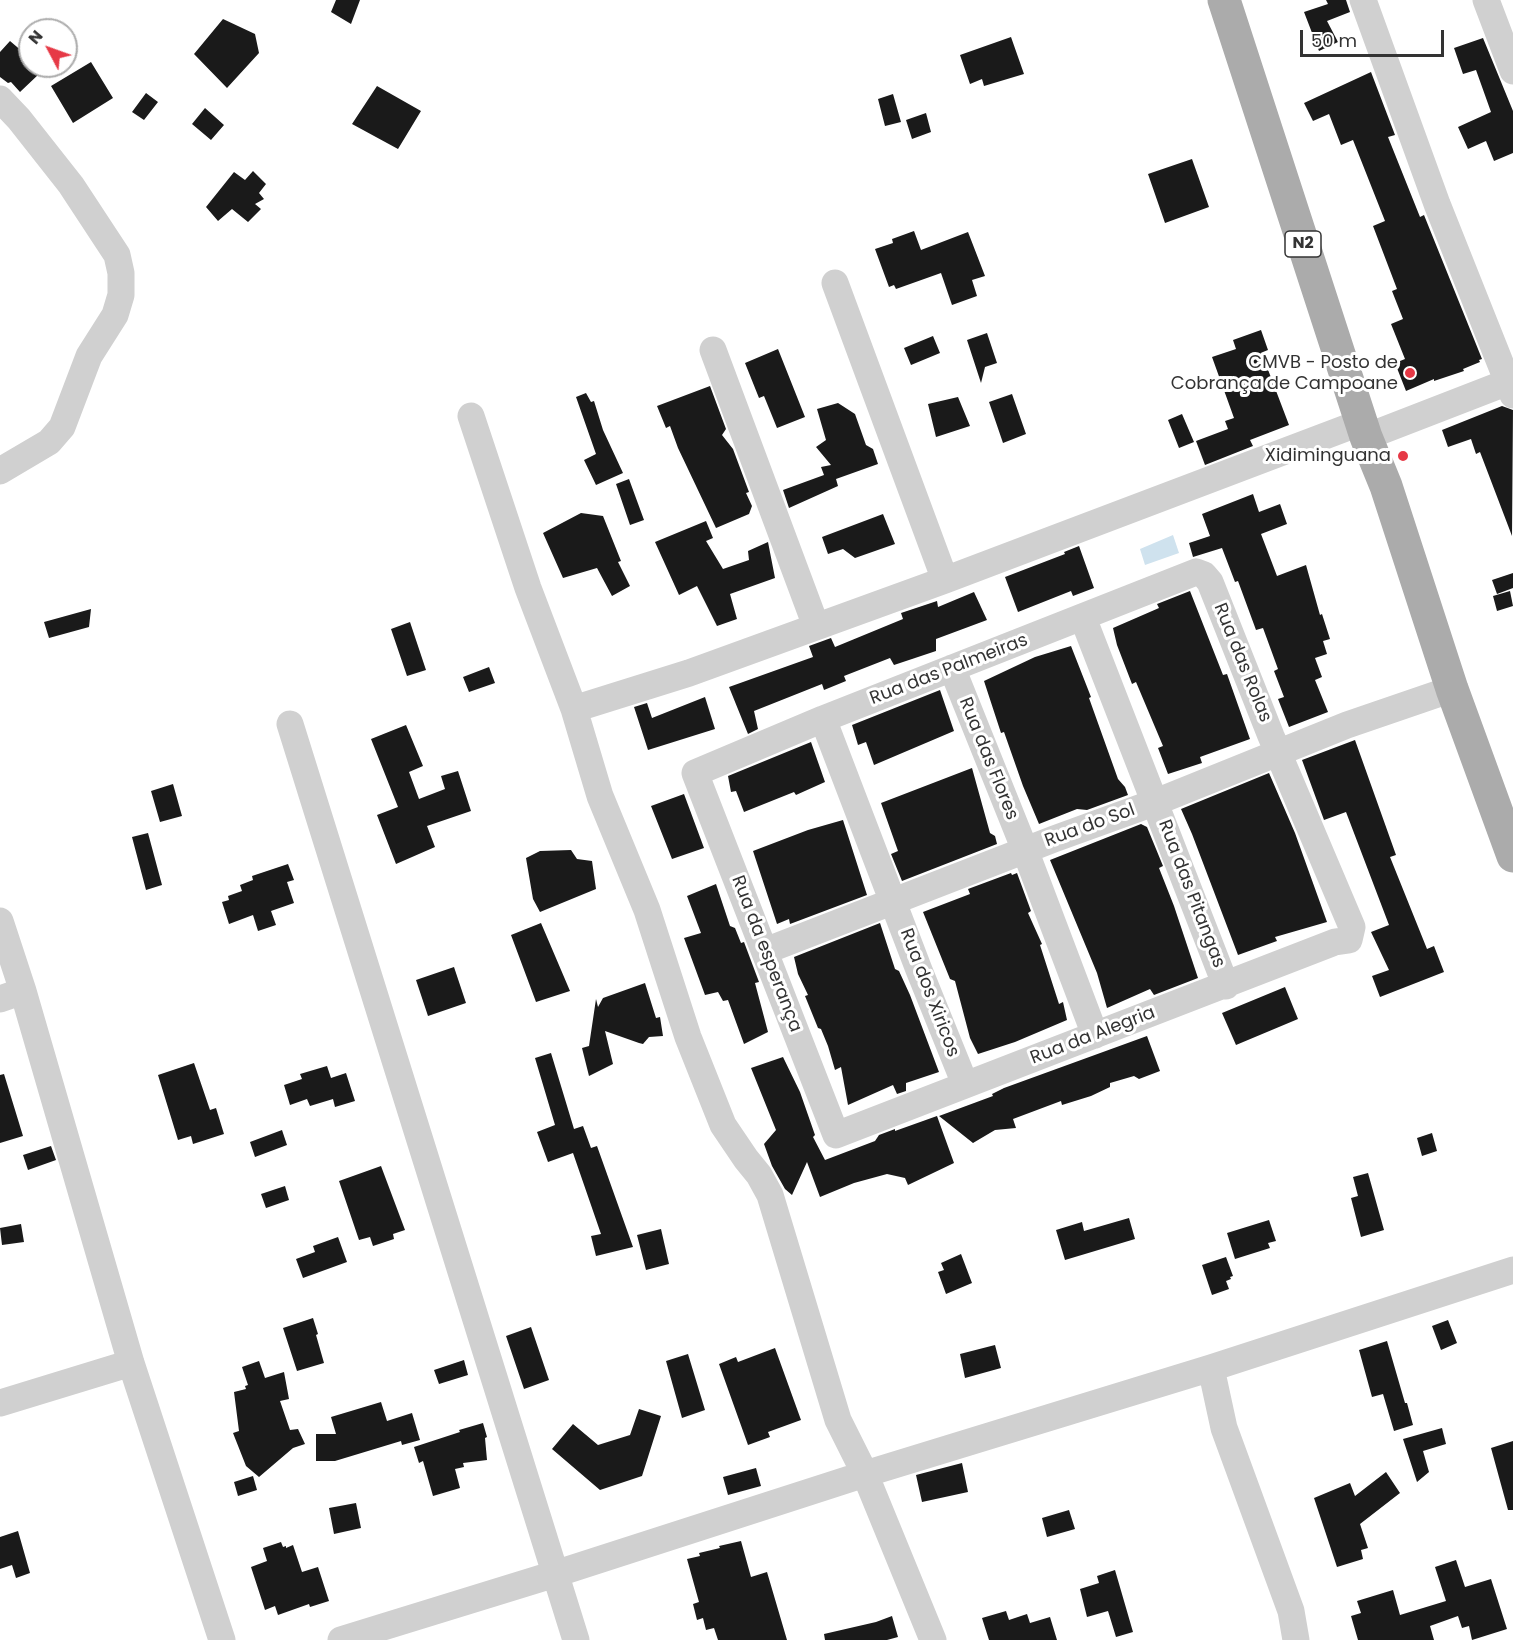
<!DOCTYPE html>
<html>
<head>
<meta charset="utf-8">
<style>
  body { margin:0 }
  #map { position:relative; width:1513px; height:1640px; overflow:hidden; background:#fff; font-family:Poppins,sans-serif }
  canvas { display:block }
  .north { position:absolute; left:18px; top:18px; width:60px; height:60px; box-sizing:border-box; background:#fff; border:2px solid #adadad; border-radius:50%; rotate:311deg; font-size:16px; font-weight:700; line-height:24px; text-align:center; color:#333 }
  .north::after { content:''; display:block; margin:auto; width:21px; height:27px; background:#e63946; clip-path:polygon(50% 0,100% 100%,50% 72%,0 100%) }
  .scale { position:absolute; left:1300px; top:30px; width:144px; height:27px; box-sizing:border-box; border:3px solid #333; border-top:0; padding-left:8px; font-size:18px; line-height:21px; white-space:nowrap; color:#333; -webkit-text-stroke:4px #fff; paint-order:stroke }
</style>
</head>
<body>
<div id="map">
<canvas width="1513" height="1640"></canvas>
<div class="north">N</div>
<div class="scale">50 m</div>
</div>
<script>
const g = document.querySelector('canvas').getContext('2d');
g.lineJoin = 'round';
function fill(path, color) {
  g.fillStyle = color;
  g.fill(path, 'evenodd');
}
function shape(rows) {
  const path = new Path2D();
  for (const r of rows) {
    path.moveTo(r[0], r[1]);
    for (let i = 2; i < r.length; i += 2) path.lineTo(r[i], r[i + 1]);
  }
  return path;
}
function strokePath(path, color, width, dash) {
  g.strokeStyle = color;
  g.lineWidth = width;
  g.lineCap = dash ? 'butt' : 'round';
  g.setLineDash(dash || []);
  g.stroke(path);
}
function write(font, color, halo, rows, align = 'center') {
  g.font = font + ' Poppins,sans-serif';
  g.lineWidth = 6;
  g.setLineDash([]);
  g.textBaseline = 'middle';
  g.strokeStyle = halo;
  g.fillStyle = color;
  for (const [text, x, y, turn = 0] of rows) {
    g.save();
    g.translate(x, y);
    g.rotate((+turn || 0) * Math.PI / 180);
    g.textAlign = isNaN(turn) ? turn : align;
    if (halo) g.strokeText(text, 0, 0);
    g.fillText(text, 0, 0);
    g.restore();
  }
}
fill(shape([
  [1173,535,1179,553,1145,565,1140,549]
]), '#cfe2ee');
fill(shape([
  [336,0,360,0,351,24,331,12],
  [1326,0,1346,0,1350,12,1327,21,1338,42,1319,51,1304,12,1328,4],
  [223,19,255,34,259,53,227,88,194,54],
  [1011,37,1024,74,984,86,982,79,970,84,960,55],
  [1483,38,1513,111,1513,153,1494,161,1486,141,1468,149,1458,127,1491,112,1476,70,1463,74,1454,48],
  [10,41,30,58,30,66,39,66,39,74,20,92,11,82,8,83,0,77,0,52],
  [91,62,113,98,73,123,51,86],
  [1371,72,1395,135,1388,137,1420,217,1424,215,1482,359,1479,360,1480,362,1463,369,1464,371,1434,381,1434,379,1406,391,1395,363,1405,359,1391,324,1403,319,1392,291,1397,289,1373,226,1385,221,1353,140,1341,145,1329,114,1313,121,1304,103],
  [377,86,421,111,398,149,352,124],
  [146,93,158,102,144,120,132,112],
  [893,94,901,122,885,126,878,99],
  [205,108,224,125,211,140,192,124],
  [926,113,931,132,912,139,906,120],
  [1192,159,1209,207,1165,223,1148,174],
  [253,171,266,184,259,193,264,199,255,204,261,209,248,222,232,209,218,221,206,207,234,172,245,180],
  [914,231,921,250,968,232,985,276,972,280,977,296,952,305,941,273,896,289,894,285,889,287,875,249,893,243,892,239],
  [1261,330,1268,350,1263,352,1267,367,1289,425,1250,440,1253,446,1205,465,1196,441,1228,429,1225,421,1234,418,1212,357,1236,349,1233,340],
  [987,333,997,363,985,367,981,383,967,340],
  [933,336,940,353,911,365,904,348],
  [778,349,805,417,777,428,764,396,759,398,745,363],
  [710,386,726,429,722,435,733,449,749,492,746,493,752,506,749,514,716,528,678,448,670,426,666,428,657,406],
  [586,393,591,402,594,401,603,430,623,473,596,485,584,460,596,454,576,397],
  [1012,394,1026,434,1003,443,989,402],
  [958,397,970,426,936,437,928,404],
  [838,403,855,414,866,445,873,449,878,464,836,479,838,486,789,508,783,490,824,475,821,467,831,465,816,447,826,440,817,409],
  [1502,406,1513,410,1512,536,1480,452,1476,454,1471,439,1448,447,1442,430],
  [1182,414,1194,442,1179,448,1168,420],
  [629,479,644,520,630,525,616,484],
  [1253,494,1259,512,1280,504,1287,524,1261,534,1277,576,1306,565,1320,615,1322,614,1330,639,1323,641,1327,654,1315,658,1322,677,1315,680,1328,712,1289,727,1278,699,1284,697,1274,671,1278,669,1263,628,1256,630,1238,581,1235,582,1222,548,1193,557,1189,543,1210,536,1202,514],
  [581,513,603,516,621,561,618,562,630,586,612,596,597,568,563,578,543,533],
  [883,514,895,544,855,558,843,549,828,554,822,537],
  [706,521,713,538,706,541,723,569,749,560,748,551,768,542,775,578,730,594,737,619,717,626,697,586,679,595,655,542],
  [1079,546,1094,588,1073,596,1071,591,1018,612,1005,577,1065,554,1064,552],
  [1513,573,1513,588,1497,594,1492,580],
  [1190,591,1223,675,1227,674,1250,739,1200,757,1202,763,1168,774,1158,748,1163,746,1136,682,1132,684,1117,645,1113,628,1159,608,1157,604],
  [1510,591,1513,606,1497,611,1493,596],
  [974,592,987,620,936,639,936,651,894,665,890,658,844,676,846,681,824,690,822,684,754,711,758,729,748,734,729,687,813,657,809,646,831,638,835,647,903,619,901,613,937,601,938,607],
  [91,609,89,627,49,638,44,622],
  [410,622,426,670,407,676,391,629],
  [1071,646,1091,697,1089,698,1118,779,1125,787,1128,795,1087,810,1077,809,1039,824,1023,786,1004,732,1001,733,984,681,1035,657],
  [489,667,495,683,469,692,463,677],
  [940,690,954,731,874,765,866,742,858,745,852,725],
  [705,697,715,729,648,750,634,707,647,703,652,718],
  [406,725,423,766,409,772,419,799,445,789,441,776,458,771,471,811,427,826,435,847,396,864,377,815,398,807,371,739],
  [1355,740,1396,855,1390,857,1427,949,1434,946,1444,972,1380,997,1372,976,1389,970,1371,932,1389,925,1346,812,1324,820,1302,760],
  [811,742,825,782,796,795,794,792,744,812,736,791,731,792,728,776],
  [972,768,990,833,995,836,997,844,902,881,891,854,898,851,881,803],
  [1269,773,1295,833,1327,922,1275,937,1277,941,1238,955,1192,834,1181,809],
  [173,784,182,816,160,822,151,791],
  [684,794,704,848,672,859,651,806],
  [843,820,867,895,790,924,789,919,777,924,753,851,808,830],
  [1141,824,1147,827,1163,866,1159,868,1174,906,1198,978,1154,995,1150,989,1107,1008,1097,973,1050,860],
  [148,833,162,885,146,890,132,837],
  [571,850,577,859,592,861,596,889,540,912,533,899,526,858,540,851],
  [288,864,294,880,287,882,294,903,271,911,276,925,258,931,253,915,229,924,222,902,229,900,228,896,242,891,240,885,253,880,252,876],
  [1011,873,1012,875,1017,873,1031,911,1028,913,1042,944,1040,945,1059,1004,1063,1002,1067,1020,1015,1042,978,1054,970,1038,955,981,950,979,923,912,970,894,968,889],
  [716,884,730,926,735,928,741,943,744,942,759,982,755,983,768,1032,744,1044,728,1000,723,1001,718,992,705,995,684,938,701,933,687,896],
  [541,923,570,991,536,1002,511,935],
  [880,923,895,969,899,971,910,995,939,1072,906,1083,906,1091,897,1094,893,1085,848,1105,841,1067,835,1070,828,1046,821,1029,818,1028,805,996,808,995,798,974,794,957],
  [454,967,466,1003,428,1016,416,980],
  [645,983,656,1018,660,1017,663,1036,649,1037,643,1044,639,1043,605,1031,613,1064,589,1076,582,1048,589,1046,596,999,598,1007,603,998],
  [1285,987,1298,1019,1236,1045,1222,1013],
  [1147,1036,1160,1071,1139,1079,1134,1076,1110,1083,1110,1087,1091,1096,1062,1105,1061,1101,1013,1119,1016,1128,995,1130,973,1143,939,1116,993,1096,992,1094,1004,1088],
  [551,1053,574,1129,583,1126,591,1148,597,1146,633,1247,596,1256,591,1236,601,1234,573,1153,548,1162,537,1132,555,1125,535,1058],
  [783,1057,800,1092,815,1135,813,1137,825,1160,875,1141,879,1135,895,1129,895,1131,937,1116,954,1163,908,1185,905,1178,887,1174,854,1183,820,1197,807,1162,792,1195,785,1189,772,1166,764,1144,776,1130,751,1068],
  [194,1063,210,1110,216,1108,224,1134,193,1144,191,1136,178,1140,158,1075],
  [327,1066,331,1078,346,1073,355,1101,335,1107,333,1099,310,1106,307,1099,290,1105,284,1085,302,1079,300,1074],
  [4,1074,23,1136,0,1143,0,1075],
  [282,1130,287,1145,255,1157,250,1142],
  [1432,1133,1437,1151,1422,1156,1417,1138],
  [51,1146,56,1160,28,1170,23,1155],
  [381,1166,405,1230,393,1234,394,1239,373,1246,370,1237,359,1240,339,1181],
  [1368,1173,1384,1230,1361,1237,1351,1198,1358,1196,1353,1177],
  [285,1186,289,1200,266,1208,261,1194],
  [1129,1218,1135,1239,1065,1260,1056,1230,1082,1222,1084,1231],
  [1269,1220,1276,1241,1268,1243,1270,1248,1235,1259,1227,1233],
  [21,1224,24,1242,2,1245,0,1228],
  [661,1229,669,1264,646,1270,637,1235],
  [338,1237,347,1262,303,1278,296,1259,315,1252,313,1246],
  [961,1254,972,1283,946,1294,938,1272,944,1270,941,1263],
  [1226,1257,1233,1276,1230,1277,1231,1279,1226,1281,1229,1289,1212,1295,1202,1265],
  [313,1318,318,1334,316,1335,324,1363,297,1371,283,1328],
  [1448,1320,1457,1343,1441,1350,1432,1326],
  [531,1327,549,1380,524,1389,506,1336],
  [1387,1341,1405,1403,1407,1403,1413,1425,1394,1431,1383,1394,1372,1397,1359,1350],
  [995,1345,1001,1368,965,1378,960,1354],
  [775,1348,801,1420,768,1432,770,1437,748,1445,719,1364,736,1357,738,1362],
  [688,1354,705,1410,682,1418,666,1361],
  [464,1360,468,1375,439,1384,434,1370],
  [259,1361,265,1378,284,1372,289,1399,280,1401,290,1430,298,1429,305,1444,293,1448,259,1477,246,1466,233,1433,239,1431,234,1392,246,1389,245,1386,248,1385,242,1367],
  [381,1402,387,1421,412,1413,420,1440,402,1445,401,1441,335,1461,316,1461,316,1434,336,1434,331,1417],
  [639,1409,661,1416,642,1476,600,1490,552,1449,573,1424,598,1445,630,1435],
  [483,1423,487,1437,485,1438,487,1460,463,1463,464,1467,455,1469,460,1488,433,1496,423,1461,419,1463,414,1447,460,1432,459,1430],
  [1442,1428,1446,1444,1423,1451,1429,1472,1417,1482,1403,1439],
  [1513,1441,1513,1510,1508,1510,1491,1448],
  [962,1463,968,1492,922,1502,916,1475],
  [756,1468,761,1486,728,1495,723,1477],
  [1386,1472,1400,1493,1360,1524,1368,1548,1361,1550,1363,1559,1337,1567,1314,1498,1350,1483,1355,1496],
  [253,1476,257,1490,238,1496,234,1482],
  [356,1503,361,1528,334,1534,329,1508],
  [1069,1510,1075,1529,1047,1537,1042,1518],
  [18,1531,30,1573,16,1578,12,1565,0,1569,0,1537],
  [741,1541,751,1577,767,1572,787,1640,718,1640,714,1628,706,1630,703,1618,697,1620,693,1604,699,1602,687,1559,700,1556,699,1553,720,1548,719,1546],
  [281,1542,283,1547,286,1546,286,1548,293,1545,302,1572,318,1567,329,1601,310,1607,309,1604,278,1615,275,1606,265,1610,251,1567,267,1561,263,1548],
  [1456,1560,1465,1587,1491,1579,1507,1629,1472,1640,1469,1626,1462,1628,1458,1616,1430,1626,1434,1640,1358,1640,1351,1616,1361,1613,1357,1601,1393,1590,1400,1615,1446,1601,1435,1567],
  [1115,1570,1133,1632,1116,1637,1108,1611,1087,1617,1080,1589,1099,1583,1097,1576],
  [1006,1611,1009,1620,1027,1614,1030,1623,1050,1617,1057,1640,989,1640,982,1618],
  [892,1616,898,1637,887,1640,825,1640,824,1634,876,1622]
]), '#1a1a1a');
strokePath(shape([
  [1363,0,1437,204,1513,395],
  [1486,0,1513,71],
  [0,99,19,119,71,185,117,255,121,273,121,295,115,315,89,356,62,427,49,442,0,471],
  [835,283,945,580],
  [713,350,816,626],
  [471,416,528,588,574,709,600,796,647,910,688,1037,723,1125,746,1159,759,1175,770,1195,838,1420,865,1474,933,1640],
  [1366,437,1513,380],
  [1196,572,1204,575,1210,582,1271,736,1352,927,1349,940,1335,942,836,1135,695,773,823,719,1196,572],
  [1083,618,1226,986],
  [952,668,1025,850,1095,1035],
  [574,709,689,673,945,580,1362,422],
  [823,719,919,970,965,1084],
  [290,724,576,1640],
  [0,921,23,991,131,1363,222,1640],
  [765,951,1054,839,1156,802,1347,725,1452,689],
  [0,999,23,991],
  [1211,1368,1224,1428,1291,1611,1296,1640],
  [0,1403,131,1363],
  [341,1640,555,1574,865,1474,1211,1368,1513,1270]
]), '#d0d0d0', 27);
strokePath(shape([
  [1224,0,1366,437,1386,486,1452,689,1513,856]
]), '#ababab', 33);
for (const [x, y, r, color] of [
  [1410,373,6,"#e63946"],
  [1403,456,6,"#e63946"]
]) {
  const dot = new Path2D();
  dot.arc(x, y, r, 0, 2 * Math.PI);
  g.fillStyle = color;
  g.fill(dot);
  strokePath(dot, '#fff', 2);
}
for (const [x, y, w] of [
  [1303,244,36]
]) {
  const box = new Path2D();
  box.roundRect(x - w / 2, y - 13, w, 26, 4.5);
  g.fillStyle = '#fff';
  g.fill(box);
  strokePath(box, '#333', 1.5);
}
write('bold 16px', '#333', null, [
  ["N2",1303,244]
]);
write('18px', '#333', '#fff', [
  ["CMVB - Posto de",1398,363],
  ["Cobrança de Campoane",1398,384],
  ["Xidiminguana",1391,456]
], 'right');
write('18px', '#333', '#fff', [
  ["Rua das Rolas",1242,663,68],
  ["Rua das Palmeiras",949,670,-21],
  ["Rua das Flores",988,759,68],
  ["Rua do Sol",1090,826,-20],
  ["Rua das Pitangas",1191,894,69],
  ["Rua da esperança",766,954,69],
  ["Rua dos Xiricos",929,993,69],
  ["Rua da Alegria",1093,1036,-21]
]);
</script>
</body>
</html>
